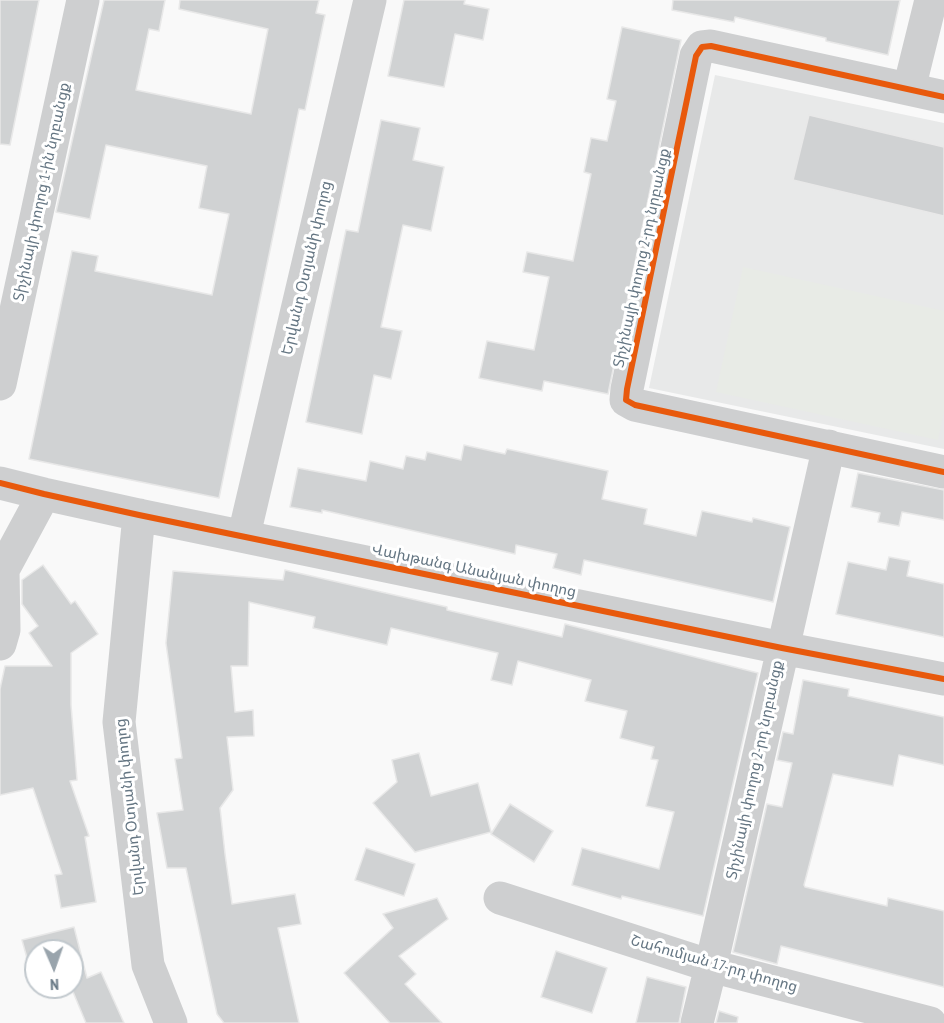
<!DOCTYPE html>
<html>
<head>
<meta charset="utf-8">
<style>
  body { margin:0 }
  #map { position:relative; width:944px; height:1023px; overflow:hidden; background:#f9f9f9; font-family:"PT Sans Narrow",sans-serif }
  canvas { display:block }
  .north { position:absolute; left:24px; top:939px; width:60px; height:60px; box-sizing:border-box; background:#fff; border:2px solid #c1c8cd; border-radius:50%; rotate:178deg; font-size:16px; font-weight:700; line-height:24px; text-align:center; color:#657683 }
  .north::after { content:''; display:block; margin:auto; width:21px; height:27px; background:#99a4ac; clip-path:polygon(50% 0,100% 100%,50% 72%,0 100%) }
</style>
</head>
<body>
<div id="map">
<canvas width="944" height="1023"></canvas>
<div class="north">N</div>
</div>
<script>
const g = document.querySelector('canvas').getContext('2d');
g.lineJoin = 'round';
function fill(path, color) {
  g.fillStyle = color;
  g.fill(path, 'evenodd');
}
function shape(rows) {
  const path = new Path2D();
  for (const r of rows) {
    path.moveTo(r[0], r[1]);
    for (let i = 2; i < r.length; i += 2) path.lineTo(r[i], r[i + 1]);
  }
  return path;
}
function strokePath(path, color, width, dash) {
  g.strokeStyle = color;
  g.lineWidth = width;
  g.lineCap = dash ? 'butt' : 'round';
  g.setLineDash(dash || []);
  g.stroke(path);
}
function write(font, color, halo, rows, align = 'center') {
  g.font = font + ' "PT Sans Narrow","Noto Sans Armenian",sans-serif';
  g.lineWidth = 6;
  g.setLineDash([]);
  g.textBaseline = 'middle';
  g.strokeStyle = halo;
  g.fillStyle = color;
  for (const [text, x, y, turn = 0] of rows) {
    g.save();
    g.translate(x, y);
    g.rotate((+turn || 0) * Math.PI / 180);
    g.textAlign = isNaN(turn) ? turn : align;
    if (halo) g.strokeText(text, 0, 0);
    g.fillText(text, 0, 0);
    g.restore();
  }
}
fill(shape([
  [715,75,944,123,944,449,649,388]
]), '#e8e9e9');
fill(shape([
  [743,267,944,311,944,411,938,440,716,392]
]), '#e8ebe6');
const building = shape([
  [0,0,39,0,10,145,0,144,0,0],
  [104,0,165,0,159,31,149,29,136,90,251,114,268,29,179,9,180,0,319,0,316,13,325,15,305,110,299,109,219,498,29,459,72,251,98,256,95,271,212,295,229,214,199,208,207,166,106,145,90,219,56,212,104,0],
  [404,0,465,0,464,4,489,9,483,40,455,34,444,87,388,76,404,0],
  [673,0,900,0,888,55,826,41,826,38,735,17,734,22,672,10,673,0],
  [622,27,681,40,608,394,544,381,542,391,479,378,487,341,534,350,549,277,523,272,527,252,573,261,591,174,584,172,591,138,607,141,616,101,607,99,622,27],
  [809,115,944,147,944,216,793,180,809,115],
  [381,120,420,128,413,160,444,167,431,231,403,225,381,327,402,331,391,379,374,375,362,434,306,422,346,230,358,232,381,120],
  [464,445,505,454,507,449,608,471,602,499,647,509,644,524,696,536,702,511,752,522,753,518,790,527,773,602,584,560,581,575,553,568,557,554,516,545,515,554,322,510,322,513,290,507,298,468,366,481,370,461,403,469,406,456,425,460,427,452,461,460,464,445],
  [858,473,944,490,944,520,902,512,899,526,878,522,880,513,851,507,858,473],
  [889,557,910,561,907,576,944,584,944,637,836,614,848,562,886,570,889,557],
  [43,565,71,604,75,601,98,634,71,653,71,705,77,780,70,781,89,836,85,837,96,902,61,908,55,875,62,874,33,788,0,795,0,689,5,666,52,666,29,633,38,626,22,604,22,580,43,565],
  [285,570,447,607,447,610,562,637,565,624,758,673,703,916,622,896,621,899,572,885,582,848,659,869,674,812,646,806,658,760,651,759,654,747,620,738,627,711,585,701,591,680,518,661,512,685,491,680,498,653,391,628,387,645,313,628,315,617,249,602,248,666,231,666,235,712,253,710,254,736,227,737,233,790,220,808,225,854,232,904,295,894,301,924,278,928,299,1023,224,1023,217,1014,186,868,167,868,157,813,183,810,175,759,182,758,166,643,173,571,283,580,285,570],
  [803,680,849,689,848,696,944,717,944,765,899,755,893,786,833,774,804,885,805,887,887,906,888,898,944,911,944,987,781,946,777,964,733,952,767,804,782,807,792,763,777,760,783,732,793,734,803,680],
  [419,753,431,796,478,783,491,832,415,852,373,803,397,782,392,760,419,753],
  [510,804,553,831,534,862,491,834,510,804],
  [366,848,415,864,404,896,355,880,366,848],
  [437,898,448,919,399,956,416,974,405,984,442,1023,390,1023,344,973,393,928,383,914,437,898],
  [74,927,87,978,101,972,124,1023,86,1023,71,987,72,951,36,951,36,967,30,969,22,940,74,927],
  [556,951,607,968,592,1013,541,997,556,951],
  [647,977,686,987,679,1023,636,1023,647,977],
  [719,1011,738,1017,737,1023,716,1023,719,1011]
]);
fill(building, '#d0d2d3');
strokePath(building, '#e8e8e8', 1.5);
strokePath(shape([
  [909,89,931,0],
  [944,97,711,46,702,47,696,56,627,389,626,400,635,405,944,472],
  [0,384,83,0],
  [0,483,44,494,139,515,782,648,944,679],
  [139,515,119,722,148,965,171,1023],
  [244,535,370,0],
  [0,644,4,630,3,570,44,494],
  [500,898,711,966,930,1023],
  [697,1023,711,966,829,446]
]), '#cecfd0', 33);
strokePath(shape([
  [944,97,711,46,702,47,696,56,627,389,626,400,635,405,944,472],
  [0,483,44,494,139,515,782,648,944,679]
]), '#e8590c', 6);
write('15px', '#657683', '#fff', [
  ["Տիչինայի փողոց 1-ին նրբանցք",42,192,-78],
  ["Տիչինայի փողոց 2-րդ նրբանցք",642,258,-78],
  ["Երվանդ Օտյանի փողոց",307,268,-77],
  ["Վախթանգ Անանյան փողոց",474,571,12],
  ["Տիչինայի փողոց 2-րդ նրբանցք",755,770,-78],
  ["Երվանդ Օտյանի փողոց",130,807,-96],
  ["Շահումյան 17-րդ փողոց",714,964,16]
]);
</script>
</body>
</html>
